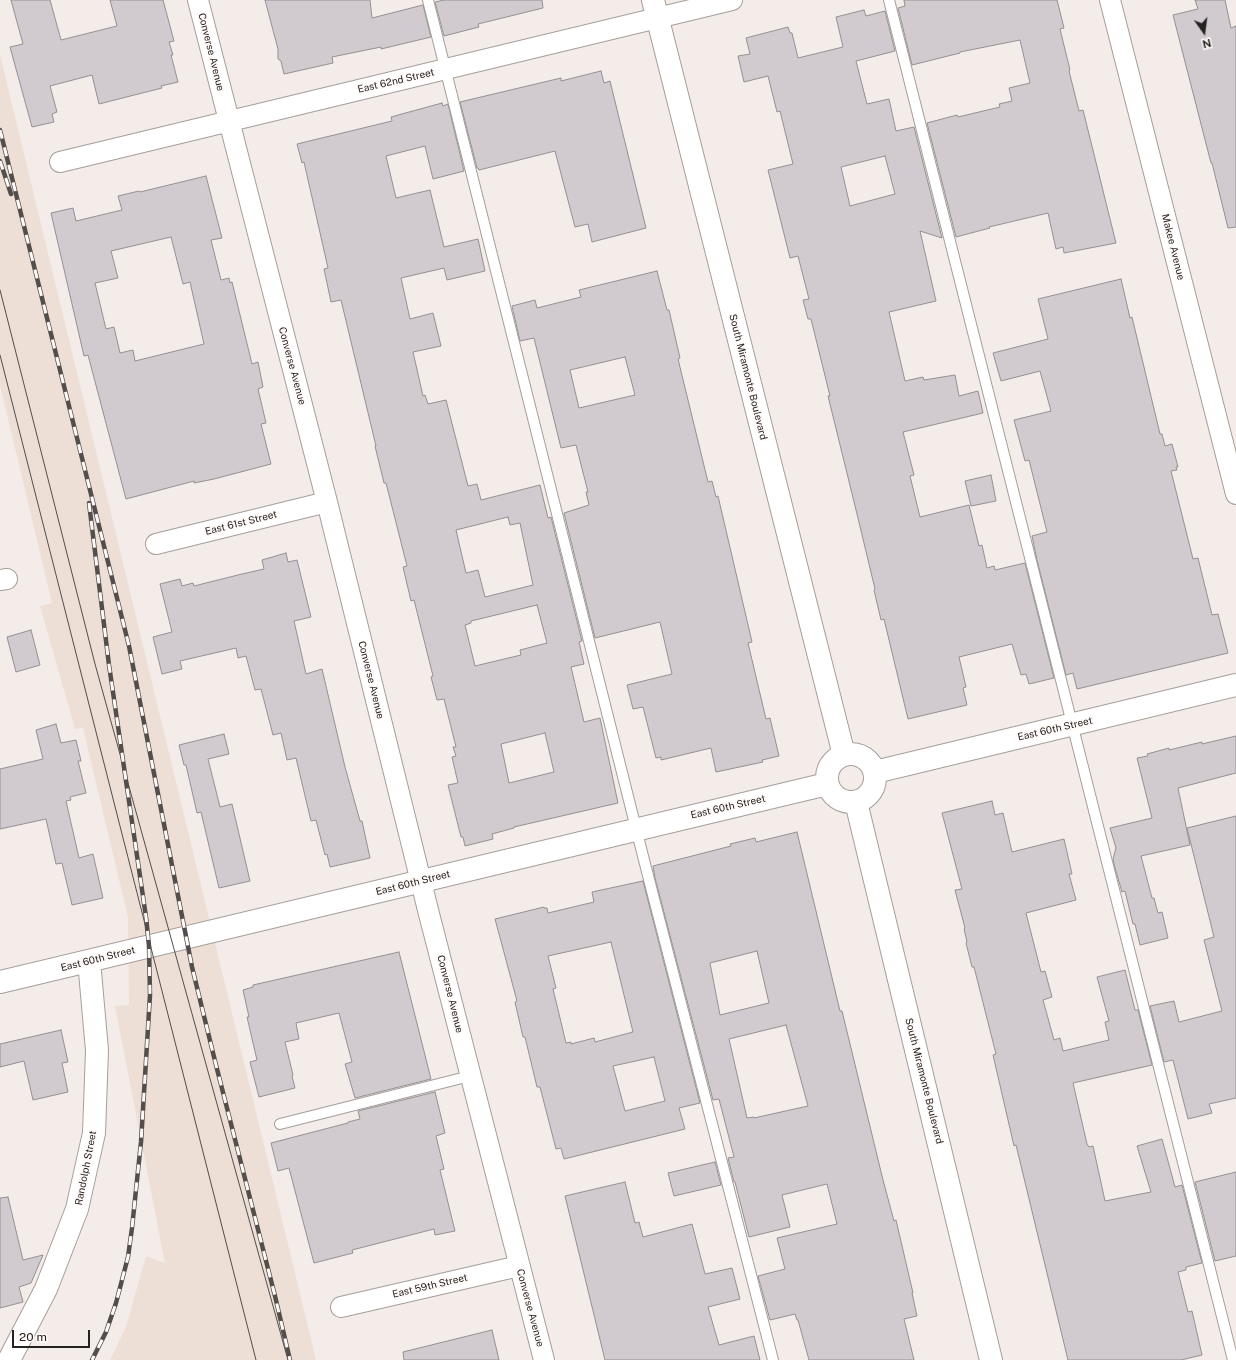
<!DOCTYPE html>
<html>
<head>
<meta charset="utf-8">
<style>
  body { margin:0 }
  #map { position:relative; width:1236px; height:1360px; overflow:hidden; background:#f4ece9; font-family:"Public Sans",sans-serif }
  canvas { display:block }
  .north { position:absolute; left:1184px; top:12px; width:40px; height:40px; -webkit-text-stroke:3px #fffaf8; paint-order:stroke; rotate:166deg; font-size:11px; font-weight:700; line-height:16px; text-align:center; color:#252321 }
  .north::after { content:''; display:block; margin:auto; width:14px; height:18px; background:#252321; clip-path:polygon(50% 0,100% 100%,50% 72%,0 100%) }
  .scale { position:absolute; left:12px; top:1330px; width:78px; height:18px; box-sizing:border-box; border:2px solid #252321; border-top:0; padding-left:5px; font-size:12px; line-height:14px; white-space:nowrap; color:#252321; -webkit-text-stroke:3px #fffaf8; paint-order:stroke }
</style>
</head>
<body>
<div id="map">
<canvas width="1236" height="1360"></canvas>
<div class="north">N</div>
<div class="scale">20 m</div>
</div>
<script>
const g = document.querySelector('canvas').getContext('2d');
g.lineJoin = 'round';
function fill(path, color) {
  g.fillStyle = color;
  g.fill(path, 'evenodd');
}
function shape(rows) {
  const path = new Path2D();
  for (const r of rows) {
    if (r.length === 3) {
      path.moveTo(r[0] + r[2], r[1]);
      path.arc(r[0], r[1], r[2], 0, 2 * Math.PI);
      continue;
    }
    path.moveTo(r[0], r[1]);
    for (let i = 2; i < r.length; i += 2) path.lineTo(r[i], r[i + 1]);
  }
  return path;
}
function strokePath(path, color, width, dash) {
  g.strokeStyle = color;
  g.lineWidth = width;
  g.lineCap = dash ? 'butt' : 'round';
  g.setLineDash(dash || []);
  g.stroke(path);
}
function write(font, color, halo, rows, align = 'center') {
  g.font = font + ' "Public Sans",sans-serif';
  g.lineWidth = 3.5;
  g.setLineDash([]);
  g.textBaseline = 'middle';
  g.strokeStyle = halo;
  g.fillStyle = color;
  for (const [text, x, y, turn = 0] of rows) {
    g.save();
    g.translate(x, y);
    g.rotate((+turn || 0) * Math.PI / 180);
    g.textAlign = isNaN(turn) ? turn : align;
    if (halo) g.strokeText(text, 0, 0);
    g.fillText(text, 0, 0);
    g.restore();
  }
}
fill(shape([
  [0,55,316,1360,110,1360,126,1327,146,1256,165,1263,115,1006,129,1005,128,917,83,728,75,729,40,606,52,603,0,385]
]), '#edded6');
const building = shape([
  [11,0,50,0,61,40,117,26,110,0,163,0,174,41,169,42,173,55,171,55,178,82,161,86,162,88,99,104,92,75,50,86,57,112,52,114,54,122,32,127,10,47,23,44,11,0],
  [265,0,370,0,372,18,423,5,431,37,381,49,381,47,332,57,333,63,284,74,281,61,278,59,278,49,265,0],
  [444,0,542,0,543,8,478,24,479,27,444,36,435,2,444,0],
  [904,0,1057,0,1064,28,1060,29,1070,70,1069,71,1079,111,1083,110,1116,243,1064,253,1063,247,1056,249,1048,213,989,227,990,228,956,237,927,123,957,115,958,117,1000,107,999,104,1012,101,1009,88,1030,83,1020,40,960,52,960,53,912,65,898,8,905,6,904,0],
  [1195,0,1225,0,1231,28,1236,26,1236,227,1228,228,1212,163,1211,163,1173,15,1198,9,1195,0],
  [864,10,866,16,885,11,895,51,856,61,867,104,889,99,896,131,914,127,942,238,920,231,936,301,889,312,905,381,923,377,924,380,955,375,959,396,978,391,983,413,903,432,914,475,910,476,920,517,969,505,979,546,982,545,987,568,994,566,995,570,1025,563,1054,678,1029,684,1026,674,1021,675,1012,644,959,657,966,687,963,688,967,705,908,719,884,619,881,620,874,590,875,589,857,514,828,396,830,396,811,319,808,319,803,300,809,299,798,256,790,258,768,170,793,164,780,111,777,112,768,76,744,82,738,56,750,54,746,38,788,27,790,33,792,33,798,58,843,47,836,17,864,10],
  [885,156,895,194,850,206,841,167,885,156],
  [601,71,604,83,610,81,646,228,592,242,588,224,575,227,555,151,479,170,478,168,477,168,460,102,561,78,561,81,601,71],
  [442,103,443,106,448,104,464,171,433,179,425,146,386,156,396,198,430,190,444,247,478,239,485,271,447,280,444,268,401,278,410,319,433,313,441,346,413,352,423,396,425,395,428,404,446,400,468,486,477,484,481,500,540,485,548,518,551,517,582,641,579,642,584,664,571,667,584,722,600,718,618,803,514,827,514,828,492,834,493,839,465,846,463,837,461,837,448,785,458,783,452,757,456,756,453,747,456,747,444,699,437,700,431,677,433,676,414,600,411,601,403,567,407,566,386,483,384,483,375,446,376,446,341,300,331,302,324,269,328,268,304,162,302,163,297,144,392,121,391,117,442,103],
  [508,517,510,525,520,523,533,585,485,597,478,570,466,573,456,530,508,517],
  [537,605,547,643,520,650,521,655,475,666,465,625,471,623,471,621,537,605],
  [545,733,554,772,509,783,501,744,545,733],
  [206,176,222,238,211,240,221,280,229,278,230,283,232,282,252,364,258,362,263,387,258,389,266,423,261,424,271,464,214,479,194,483,194,481,126,499,88,355,84,356,51,213,73,208,76,221,122,210,118,196,139,191,140,192,206,176],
  [171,237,183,284,190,282,204,344,135,361,133,350,120,353,114,327,106,329,95,283,118,278,111,251,171,237],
  [657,271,667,310,669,310,680,358,678,359,708,482,712,481,716,497,718,496,752,642,748,643,766,719,770,718,779,756,762,760,763,762,716,772,711,748,661,760,661,757,656,758,643,707,633,709,627,685,672,674,660,622,595,638,564,513,589,505,586,492,588,492,576,445,561,448,534,338,520,341,512,306,535,300,537,308,581,297,579,290,657,271],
  [625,357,635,395,579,408,570,370,625,357],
  [1121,279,1130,318,1132,317,1160,434,1162,434,1165,446,1172,444,1178,467,1176,467,1177,470,1171,471,1193,559,1198,558,1212,615,1218,614,1228,653,1077,689,1073,673,1066,675,1037,560,1032,536,1047,532,1029,460,1025,461,1014,420,1051,411,1040,371,1001,381,993,353,1048,339,1038,299,1121,279],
  [991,475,996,501,971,506,965,481,991,475],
  [286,553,288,562,297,560,311,617,294,621,306,674,322,669,345,767,360,821,362,821,370,858,330,867,327,854,325,855,316,820,311,821,296,758,287,760,281,733,273,735,261,689,255,690,246,656,238,658,236,648,180,661,182,669,162,674,153,637,172,632,160,584,180,579,182,586,193,583,194,586,242,574,264,569,262,560,286,553],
  [31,630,40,665,16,672,7,637,31,630],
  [56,724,61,743,76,740,81,761,78,761,86,793,70,797,71,800,66,801,79,858,93,854,103,898,72,905,62,863,56,864,46,819,0,829,0,769,43,759,36,730,56,724],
  [224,734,229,754,208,759,220,807,232,804,250,881,219,888,201,812,197,813,186,765,184,765,179,745,224,734],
  [1236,736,1236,773,1178,788,1190,845,1141,856,1152,898,1154,898,1158,913,1162,912,1168,938,1140,945,1135,924,1133,924,1125,891,1122,892,1115,868,1113,859,1116,848,1110,828,1152,818,1137,758,1148,756,1147,754,1169,748,1169,750,1202,742,1202,744,1236,736],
  [992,801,995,815,1003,813,1012,852,1064,839,1072,874,1069,874,1076,900,1026,913,1041,972,1045,971,1052,997,1043,1000,1054,1040,1060,1038,1063,1051,1109,1040,1105,1022,1109,1021,1097,977,1125,970,1135,1010,1138,1010,1152,1065,1073,1083,1087,1144,1089,1147,1093,1146,1105,1201,1151,1192,1137,1146,1162,1139,1175,1187,1182,1185,1202,1263,1186,1267,1186,1270,1178,1272,1188,1312,1192,1311,1202,1355,1181,1360,1068,1360,1016,1145,1014,1146,993,1055,996,1054,974,967,972,967,966,943,967,942,964,929,965,928,955,890,962,889,942,813,992,801],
  [1236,816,1236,1098,1209,1104,1212,1113,1188,1119,1173,1060,1164,1062,1150,1006,1174,1001,1179,1022,1222,1011,1204,940,1214,937,1187,828,1236,816],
  [797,832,840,1011,842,1011,883,1180,894,1221,896,1220,913,1293,912,1293,917,1316,904,1319,914,1360,809,1360,798,1320,797,1320,795,1314,770,1320,758,1276,785,1269,777,1238,837,1224,827,1184,782,1195,790,1227,749,1237,735,1182,734,1182,728,1158,734,1157,719,1099,713,1100,655,878,653,866,731,846,730,844,755,838,756,842,797,832],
  [757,951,769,1003,720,1015,710,963,757,951],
  [786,1025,808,1106,754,1118,754,1117,747,1118,729,1039,786,1025],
  [643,881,700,1103,679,1108,685,1129,564,1159,561,1148,556,1149,540,1087,537,1087,525,1037,523,1037,515,1002,517,1001,495,919,544,907,544,908,547,908,548,913,594,902,592,892,643,881],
  [611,942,633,1032,595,1042,594,1038,571,1044,571,1042,566,1043,553,989,556,988,548,956,611,942],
  [654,1057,665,1101,625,1111,613,1066,654,1057],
  [399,952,431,1079,355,1098,345,1064,352,1062,339,1013,296,1023,299,1039,285,1042,293,1075,292,1076,295,1088,259,1097,250,1062,257,1060,247,1017,249,1017,243,990,253,987,253,985,399,952],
  [61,1030,68,1062,62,1063,68,1092,33,1100,24,1061,0,1067,0,1044,61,1030],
  [435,1092,445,1133,436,1136,444,1169,440,1170,455,1231,435,1235,434,1229,352,1250,353,1253,314,1263,289,1168,278,1171,271,1143,348,1123,348,1122,360,1119,358,1111,435,1092],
  [715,1162,721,1185,674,1196,668,1173,715,1162],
  [1236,1172,1236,1256,1215,1261,1195,1182,1236,1172],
  [625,1182,635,1223,639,1222,643,1237,692,1224,705,1274,732,1268,740,1299,708,1307,719,1345,754,1336,760,1360,605,1360,565,1196,625,1182],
  [8,1197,23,1260,43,1255,31,1283,19,1287,23,1302,0,1308,0,1198,8,1197],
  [492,1330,499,1360,404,1360,403,1352,492,1330]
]);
fill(building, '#d1cacf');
strokePath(building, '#958f93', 1);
const lane = shape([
  [428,0,644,860,773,1360],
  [889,0,1233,1360],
  [280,1124,470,1076]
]);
const street = shape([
  [198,0,327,502,429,914,544,1360],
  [1110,0,1236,494],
  [60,162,732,0],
  [156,544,327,502],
  [0,580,7,579],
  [341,1307,519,1266]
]);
const secondary = shape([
  [653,0,844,755],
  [851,778,24],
  [875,772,1236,685],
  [856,802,991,1360],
  [0,982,827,784],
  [9,1360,46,1289,77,1209,94,1133,97,1050,89,961]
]);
strokePath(lane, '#a59e9a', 12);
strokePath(street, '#a59e9a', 22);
strokePath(secondary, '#a59e9a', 24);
strokePath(lane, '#fff', 10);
strokePath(street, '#fff', 20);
strokePath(secondary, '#fff', 22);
strokePath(shape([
  [0,290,95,664,288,1360],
  [0,355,256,1360]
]), '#524e4c', 1);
const rail = shape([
  [0,130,129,646,192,967,216,1065,275,1296,290,1360],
  [0,161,11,194],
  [89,503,109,665,146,917,149,946,150,995,141,1142,132,1228,128,1257,116,1303,106,1332,92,1360]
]);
strokePath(rail, '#524e4c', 4.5);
strokePath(rail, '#fffaf8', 3, [9]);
write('10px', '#252321', '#fffaf8', [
  ["Converse Avenue",211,52,76],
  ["East 62nd Street",396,81,-13],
  ["Makee Avenue",1173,247,76],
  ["Converse Avenue",292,366,75],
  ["South Miramonte Boulevard",748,377,76],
  ["East 61st Street",241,523,-14],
  ["Converse Avenue",371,680,76],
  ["East 60th Street",1055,729,-13],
  ["East 60th Street",728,807,-13],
  ["East 60th Street",413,883,-14],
  ["East 60th Street",98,959,-14],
  ["Converse Avenue",450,994,76],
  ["South Miramonte Boulevard",924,1081,76],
  ["Randolph Street",86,1168,-79],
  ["East 59th Street",430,1286,-13],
  ["Converse Avenue",530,1308,75]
]);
</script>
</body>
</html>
